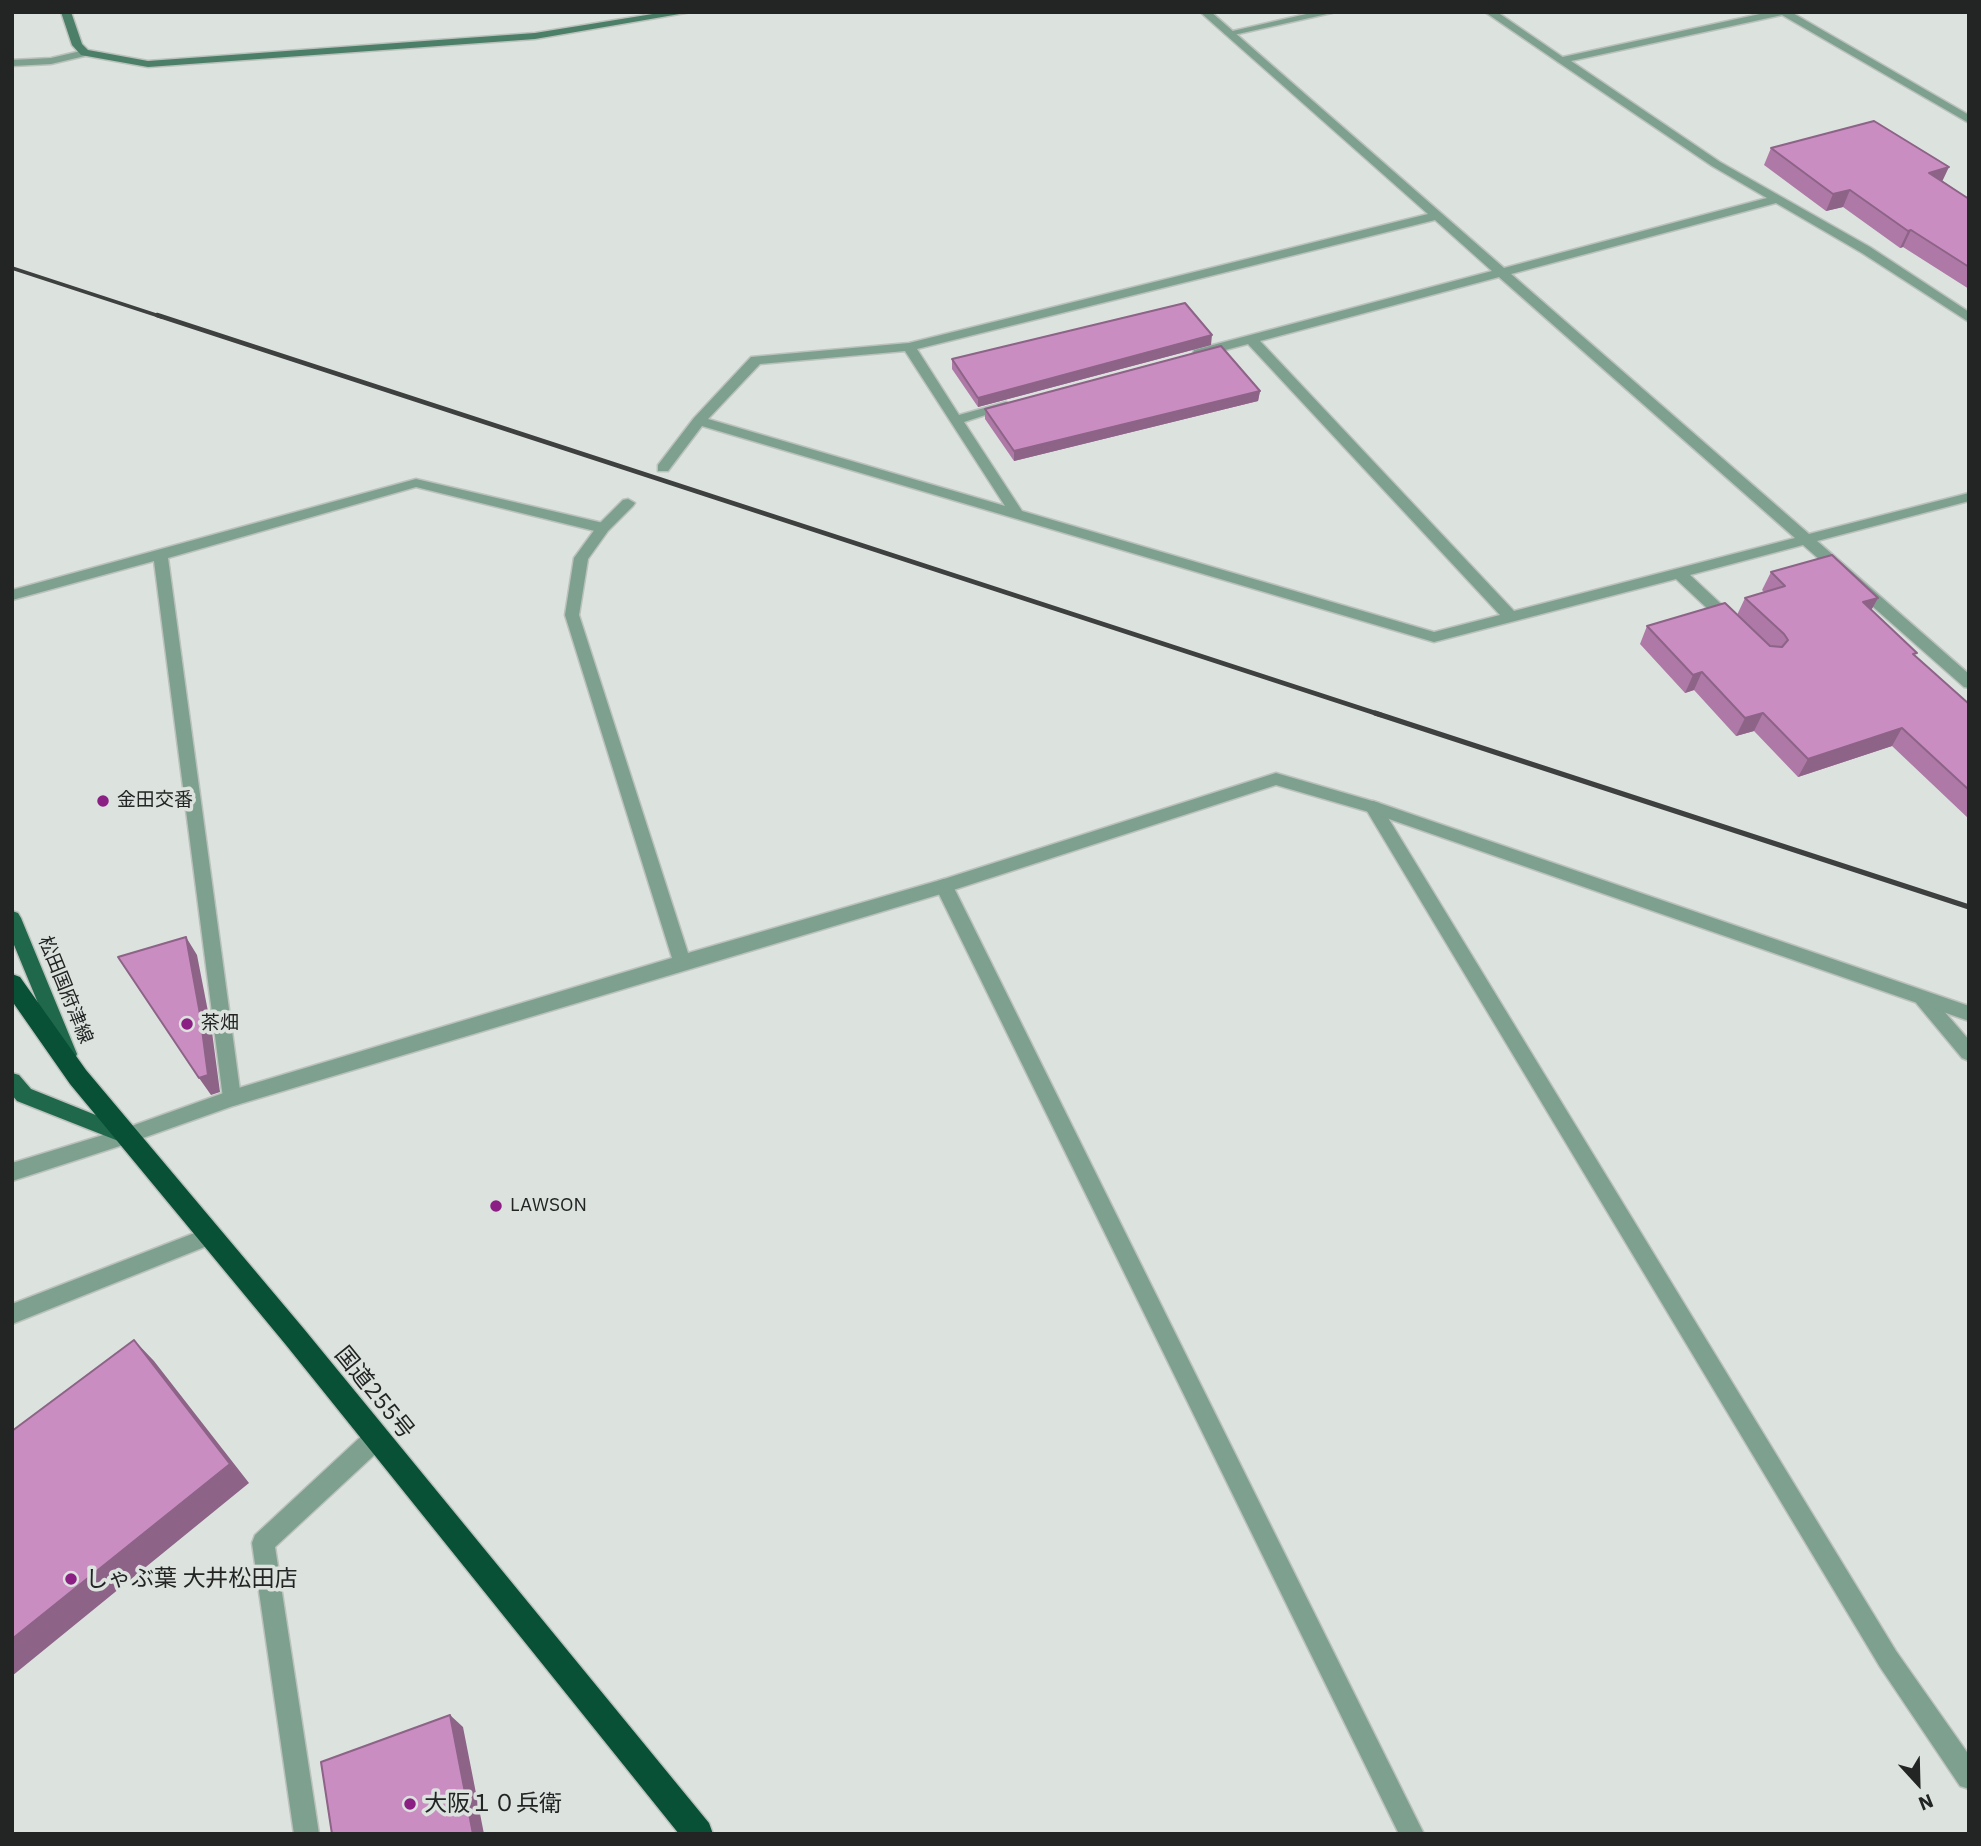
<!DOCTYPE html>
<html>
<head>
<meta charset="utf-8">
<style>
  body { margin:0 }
  #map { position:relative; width:1981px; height:1846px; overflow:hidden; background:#dce3df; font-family:"IBM Plex Sans",sans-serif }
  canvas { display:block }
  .frame { position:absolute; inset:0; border:14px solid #232524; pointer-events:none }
  .north { position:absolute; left:1883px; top:1748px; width:70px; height:70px; -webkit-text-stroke:5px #dce3df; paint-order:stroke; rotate:158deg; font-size:19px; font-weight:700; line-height:28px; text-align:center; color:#232524 }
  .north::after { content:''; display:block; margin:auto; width:24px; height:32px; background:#232524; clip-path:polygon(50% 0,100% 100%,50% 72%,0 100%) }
</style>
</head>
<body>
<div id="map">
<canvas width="1981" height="1846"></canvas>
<div class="frame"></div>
<div class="north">N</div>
</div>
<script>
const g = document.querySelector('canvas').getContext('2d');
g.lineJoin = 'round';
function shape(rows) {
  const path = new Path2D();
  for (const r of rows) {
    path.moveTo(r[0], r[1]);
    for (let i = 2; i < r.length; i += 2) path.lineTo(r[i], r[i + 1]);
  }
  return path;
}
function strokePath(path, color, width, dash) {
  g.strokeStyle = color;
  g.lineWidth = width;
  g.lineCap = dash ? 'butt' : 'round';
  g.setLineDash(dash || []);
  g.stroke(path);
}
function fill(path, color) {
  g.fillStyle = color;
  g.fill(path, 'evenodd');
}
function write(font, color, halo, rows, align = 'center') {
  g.font = font + ' "IBM Plex Sans","Noto Sans JP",sans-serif';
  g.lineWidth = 7;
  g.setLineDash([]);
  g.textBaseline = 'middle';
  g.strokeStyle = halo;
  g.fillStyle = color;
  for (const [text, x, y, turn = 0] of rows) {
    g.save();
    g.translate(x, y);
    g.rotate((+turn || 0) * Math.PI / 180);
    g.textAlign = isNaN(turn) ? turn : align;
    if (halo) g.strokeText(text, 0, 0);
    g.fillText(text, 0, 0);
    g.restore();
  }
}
const lane = shape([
  [1315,12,1336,12,1229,36,1224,33,1315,12],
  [1485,12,1497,12,1567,60,1558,62,1485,12],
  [85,50,90,53,89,55,51,64,12,66,12,60,51,58,85,50],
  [416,479,603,523,610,528,603,533,416,487,168,558,241,1098,239,1104,232,1106,225,1104,223,1098,154,561,12,600,12,590,416,479],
  [1373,801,1379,803,1896,1651,1969,1755,1969,1789,1960,1786,1880,1667,1367,811,1365,807,1373,801],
  [944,879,950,881,953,886,1424,1834,1399,1834,935,886,938,881,944,879],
  [1923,992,1929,994,1969,1040,1969,1061,1962,1058,1917,1004,1914,999,1917,994,1923,992],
  [210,1227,217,1230,220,1236,217,1242,12,1324,12,1304,210,1227],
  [375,1428,383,1431,386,1439,383,1447,275,1547,319,1834,294,1834,252,1543,255,1535,367,1431,375,1428]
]);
const street = shape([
  [1200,12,1211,12,1504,268,1767,198,1712,166,1558,62,1558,58,1769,12,1791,12,1969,115,1969,123,1782,15,1571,61,1720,162,1870,247,1969,312,1969,322,1862,253,1776,203,1511,274,1809,534,1969,493,1969,501,1817,541,1969,674,1969,688,1964,687,1803,545,1690,575,1735,617,1738,621,1735,625,1730,626,1725,625,1676,579,1434,642,702,426,668,471,658,471,658,465,694,418,751,357,909,343,1428,214,1200,12],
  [1435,220,1492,271,1194,350,1193,353,1199,357,1248,344,1500,615,1434,632,1022,511,964,422,1013,406,1006,402,959,415,917,349,1435,220],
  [1499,277,1795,538,1514,611,1260,341,1499,277],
  [905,351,1005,506,708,419,760,364,905,351],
  [628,499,635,503,633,506,608,531,588,559,579,615,688,953,944,879,1276,773,1379,803,1969,1006,1969,1021,1369,812,1276,785,944,893,233,1106,126,1144,12,1181,12,1163,126,1128,232,1090,672,958,565,615,574,558,598,525,623,500,628,499]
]);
const secondary = shape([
  [61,12,71,12,82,44,88,50,148,61,535,33,665,12,691,12,535,39,148,67,81,55,72,45,61,12]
]);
const primary = shape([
  [12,911,18,913,21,918,77,1054,75,1059,68,1062,61,1059,59,1054,12,940,12,911],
  [12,1073,19,1075,31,1089,133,1130,136,1136,133,1142,126,1144,17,1101,12,1095,12,1073]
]);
const highway = shape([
  [12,974,20,977,86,1070,304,1329,709,1823,713,1834,679,1834,286,1345,70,1084,12,1001,12,974]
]);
strokePath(lane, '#bbc1bd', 3);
strokePath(street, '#bbc1bd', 3);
strokePath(secondary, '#bbc1bd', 3);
strokePath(primary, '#bbc1bd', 3);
strokePath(highway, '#bbc1bd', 3);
fill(lane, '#7ea08e');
fill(street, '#7ea08e');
fill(secondary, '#4b7f67');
fill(primary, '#20684b');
fill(highway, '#085137');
strokePath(shape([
  [12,268,162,317]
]), '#3e403f', 3.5);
strokePath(shape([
  [157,315,1381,715]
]), '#3e403f', 4.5);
strokePath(shape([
  [1375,713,1969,907]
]), '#3e403f', 5);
fill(shape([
  [1771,148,1943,181,1969,199,1969,289,1903,247,1900,248,1843,207,1826,211,1764,165],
  [1211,345,978,407,952,369,952,359],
  [1260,391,1258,401,1014,461,985,419,985,409],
  [1771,572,1878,598,1871,610,1915,656,1969,704,1969,819,1892,746,1798,777,1754,731,1736,736,1694,690,1685,693,1640,644,1647,626,1737,615,1745,598,1764,592,1762,590]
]), '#ae79a6');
fill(shape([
  [1949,167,1941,184,1929,173],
  [1850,190,1843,207,1826,211,1833,194],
  [1911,230,1903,247,1900,248,1908,231],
  [1212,335,1211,345,978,407,978,398],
  [1260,391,1258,401,1014,461,1014,451],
  [1878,598,1868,616,1863,602],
  [1702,672,1694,690,1685,693,1693,675],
  [1763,713,1754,731,1736,736,1745,718],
  [1902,728,1892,746,1798,777,1808,759],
  [186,937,197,955,212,1032,220,1092,211,1095,199,1078],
  [134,1340,154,1361,249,1483,12,1676,12,1639],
  [450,1715,463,1727,484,1834,473,1834]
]), '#8d6387');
const building = shape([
  [1874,121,1949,167,1929,173,1969,199,1969,267,1911,230,1908,231,1850,190,1833,194,1771,148,1874,121],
  [1185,303,1212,335,978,398,952,359,1185,303],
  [1221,346,1260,391,1014,451,985,409,1221,346],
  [1832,555,1878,598,1863,602,1917,653,1913,654,1969,704,1969,790,1902,728,1808,759,1763,713,1745,718,1702,672,1693,675,1647,626,1725,603,1770,646,1782,647,1788,640,1784,634,1745,598,1785,586,1771,572,1832,555],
  [186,937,200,1014,208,1075,199,1078,118,957,186,937],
  [134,1340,230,1464,12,1639,12,1431,134,1340],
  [450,1715,473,1834,332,1834,321,1762,450,1715]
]);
fill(building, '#ca8dc1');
strokePath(building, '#8d6387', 2);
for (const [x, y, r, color] of [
  [103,801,7,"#8b1f83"],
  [187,1024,7,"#8b1f83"],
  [496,1206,7,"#8b1f83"],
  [71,1579,7,"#8b1f83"],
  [410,1804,7,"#8b1f83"]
]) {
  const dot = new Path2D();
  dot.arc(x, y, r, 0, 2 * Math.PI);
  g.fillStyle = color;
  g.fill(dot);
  strokePath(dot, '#dce3df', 2.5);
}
write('19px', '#232524', '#dce3df', [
  ["金田交番",117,801],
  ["茶畑",201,1024],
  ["LAWSON",510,1206]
], 'left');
write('19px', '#232524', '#dce3df', [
  ["松田国府津線",65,990,68]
]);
write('23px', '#232524', '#dce3df', [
  ["国道255号",374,1393,51]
]);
write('23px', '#232524', '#dce3df', [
  ["しゃぶ葉 大井松田店",85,1579],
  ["大阪１０兵衛",424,1804]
], 'left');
</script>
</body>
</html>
